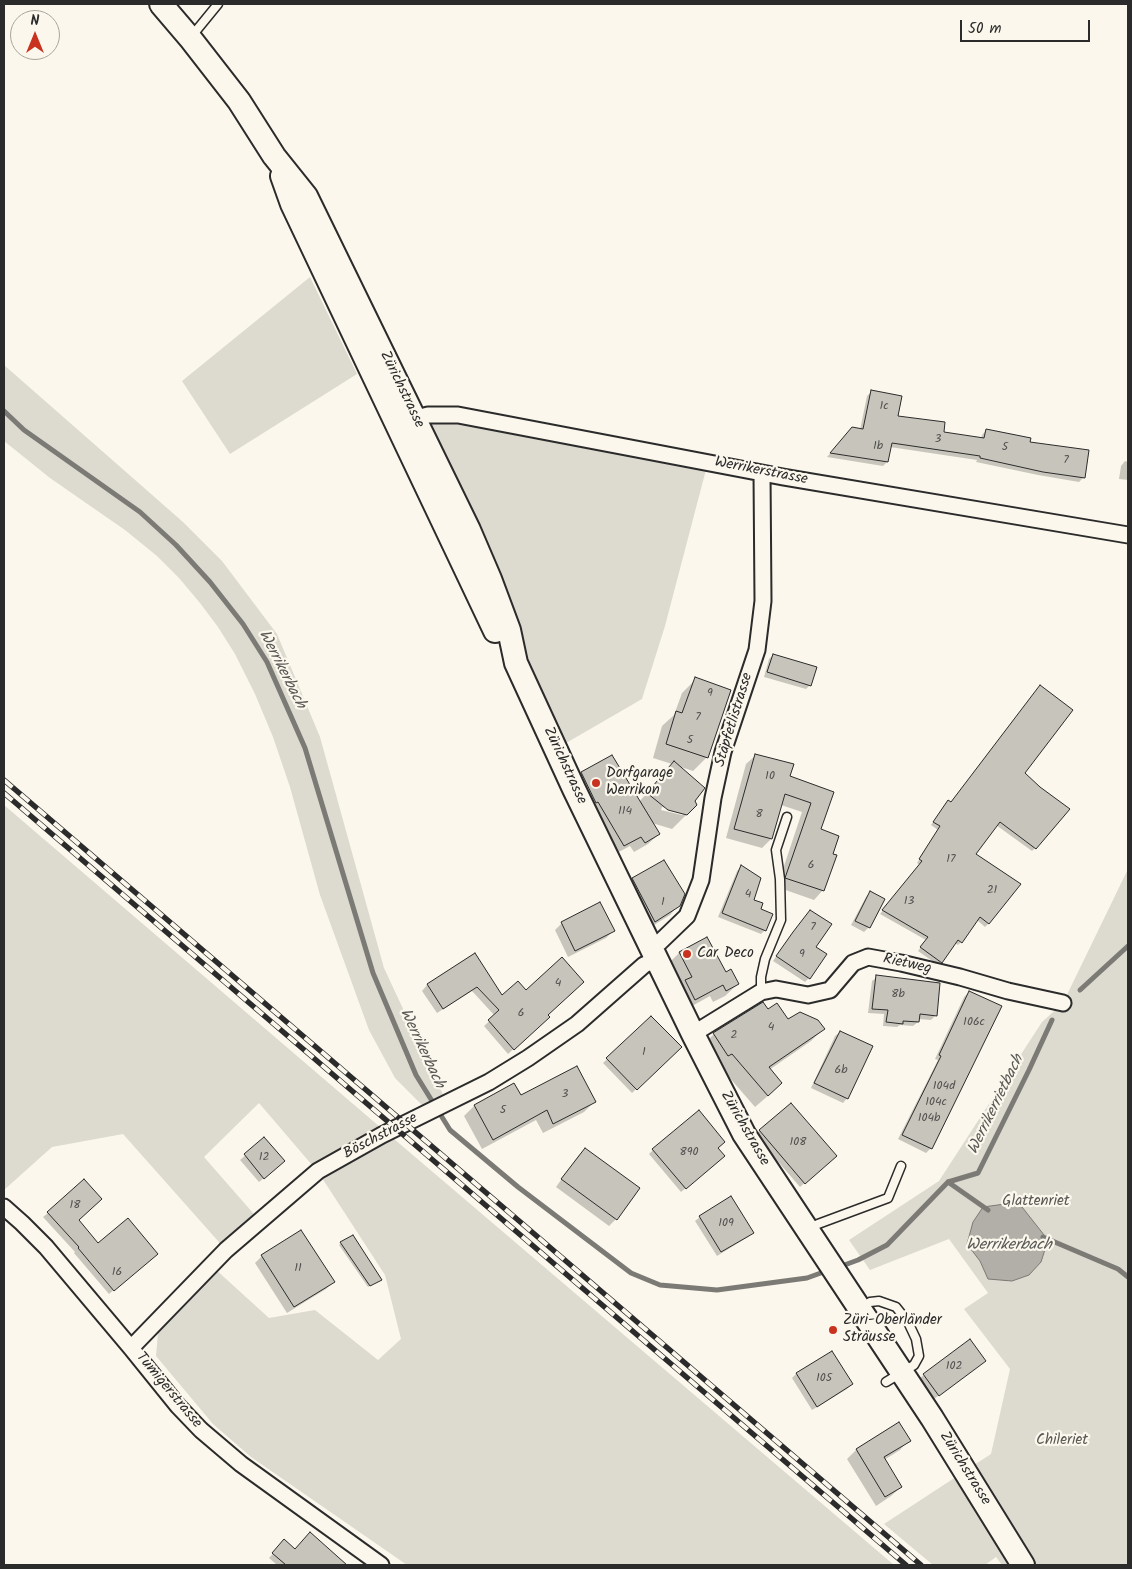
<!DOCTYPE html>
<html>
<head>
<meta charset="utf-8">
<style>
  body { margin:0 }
  #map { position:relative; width:1132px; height:1569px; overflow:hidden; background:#fbf7ec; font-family:Kalam,sans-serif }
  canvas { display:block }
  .frame { position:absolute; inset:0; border:5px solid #2b2b2b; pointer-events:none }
  .north { position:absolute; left:10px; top:10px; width:50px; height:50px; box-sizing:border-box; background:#fbf7ec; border:1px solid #a8a59f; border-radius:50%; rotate:0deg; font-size:14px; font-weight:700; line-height:20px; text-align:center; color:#2b2b2b }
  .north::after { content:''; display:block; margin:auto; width:18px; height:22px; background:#c8321e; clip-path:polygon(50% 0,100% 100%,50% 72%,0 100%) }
  .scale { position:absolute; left:960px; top:20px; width:130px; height:22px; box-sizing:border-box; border:2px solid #2b2b2b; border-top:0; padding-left:6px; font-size:15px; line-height:18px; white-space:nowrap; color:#2b2b2b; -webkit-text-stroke:4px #fbf7ec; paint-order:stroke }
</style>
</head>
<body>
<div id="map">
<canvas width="1132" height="1569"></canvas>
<div class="frame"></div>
<div class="north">N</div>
<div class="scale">50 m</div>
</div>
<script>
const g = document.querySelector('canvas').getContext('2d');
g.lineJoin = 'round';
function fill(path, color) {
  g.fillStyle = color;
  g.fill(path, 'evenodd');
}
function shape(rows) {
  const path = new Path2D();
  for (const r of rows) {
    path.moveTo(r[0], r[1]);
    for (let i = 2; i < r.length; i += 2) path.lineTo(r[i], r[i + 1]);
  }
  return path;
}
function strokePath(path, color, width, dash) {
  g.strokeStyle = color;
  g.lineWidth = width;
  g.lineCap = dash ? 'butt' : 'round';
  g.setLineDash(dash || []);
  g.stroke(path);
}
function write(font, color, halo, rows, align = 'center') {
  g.font = font + ' Kalam,sans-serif';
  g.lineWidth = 4.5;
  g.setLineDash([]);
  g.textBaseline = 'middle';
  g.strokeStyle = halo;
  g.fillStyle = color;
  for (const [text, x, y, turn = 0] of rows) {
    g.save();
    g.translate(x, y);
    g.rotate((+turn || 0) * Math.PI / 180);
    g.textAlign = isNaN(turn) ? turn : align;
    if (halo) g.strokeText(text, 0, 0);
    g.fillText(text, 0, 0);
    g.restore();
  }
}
fill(shape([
  [310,277,357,374,230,454,182,381],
  [4,365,183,522,222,561,277,634,320,737,384,968,447,1103,429,1112,395,1078,369,1030,320,895,290,787,273,737,255,694,235,654,218,627,200,603,179,578,157,556,125,530,50,478,4,441],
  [428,415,708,462,665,626,642,699,554,750,415,418],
  [4,805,387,1133,894,1565,407,1565,251,1457,213,1424,156,1356,158,1333,214,1268,269,1318,315,1310,378,1360,401,1339,385,1275,322,1178,387,1140,374,1129,312,1165,259,1103,204,1157,260,1221,226,1250,123,1134,52,1147,4,1190],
  [1128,869,1128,1565,1002,1565,996,1557,985,1565,933,1565,884,1524,991,1454,1010,1369,964,1309,988,1293,949,1239,870,1270,849,1240,939,1181,1042,1022,1063,1003]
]), '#dddad0');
const water = shape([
  [1005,1204,1022,1207,1048,1240,1041,1262,1029,1275,1012,1281,988,1279,980,1261,967,1244,973,1222,983,1207,1005,1204]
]);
fill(water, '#b1afa7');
strokePath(water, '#7b7a75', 1);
fill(shape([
  [872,391,896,417,943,433,981,439,982,435,986,430,1084,477,1079,482,1038,475,976,462,977,460,890,447,887,462,883,466,827,457,847,433,860,430,867,396],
  [1125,461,1128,462,1128,480,1119,479,1121,466],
  [773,655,810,685,806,689,764,677,769,659],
  [696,679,707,757,693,771,678,766,686,815,672,829,652,823,659,834,648,844,634,852,630,846,613,855,571,783,581,773,611,757,639,802,672,764,653,758,662,726,674,715,682,693],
  [662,807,684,813,682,815,661,810],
  [756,755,789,777,833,792,819,830,823,890,814,900,777,887,802,812,781,805,771,839,762,848,726,838,746,764],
  [1024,773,1035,848,1032,851,996,825,974,854,989,923,985,927,977,920,961,942,958,945,955,943,938,965,918,951,926,940,880,914,920,865,917,863,938,830,931,825,948,801,951,803],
  [741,867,752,901,760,909,765,930,761,934,718,917,737,871],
  [633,879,679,905,670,915,646,930,624,888],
  [870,893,883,899,869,927,864,932,851,925,866,897],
  [806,916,814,948,809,978,805,982,773,961,788,939],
  [562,923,613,931,606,938,568,957,555,930],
  [707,938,725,974,738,984,725,996,713,1002,710,996,683,1011,667,965,679,953],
  [474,955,502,997,546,1015,543,1022,508,1054,484,1026,495,1016,472,991,437,1013,422,991,427,985],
  [877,977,939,984,935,1016,931,1020,918,1019,918,1022,913,1026,900,1025,897,1027,883,1026,884,1014,868,1013,872,981],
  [969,992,1000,1007,931,1148,926,1153,898,1139,938,1060,935,1059,964,997],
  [768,1011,788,1021,823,1029,811,1041,769,1070,769,1095,755,1107,702,1046,714,1034],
  [651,1017,680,1047,632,1093,603,1063],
  [840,1032,847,1098,843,1103,811,1088,835,1036],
  [514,1084,520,1097,594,1102,584,1112,543,1133,536,1120,482,1149,464,1116,474,1106],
  [790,1104,831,1160,800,1187,755,1135],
  [264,1139,279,1166,259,1182,240,1160],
  [585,1149,616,1219,609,1226,556,1187,578,1156],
  [653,1150,719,1161,681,1192,649,1154],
  [48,1213,78,1220,98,1245,152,1258,109,1294,74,1253,75,1252,43,1217],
  [700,1217,752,1232,748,1237,717,1256,695,1221],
  [341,1243,380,1280,368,1287,339,1245],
  [262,1256,333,1282,326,1289,287,1313,255,1263],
  [832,1352,852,1384,847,1389,812,1410,792,1378,796,1374],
  [980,1365,934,1399,919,1379,924,1375],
  [899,1424,909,1440,900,1450,884,1460,901,1487,891,1496,876,1506,847,1459,856,1450],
  [284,1541,295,1550,345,1565,277,1565,269,1558]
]), '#0003');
strokePath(shape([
  [4,411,24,430,140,512,176,545,210,582,243,624,267,662,305,748,373,973,416,1075,450,1130,518,1187,631,1273,660,1285,717,1290,807,1278,829,1270],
  [1080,990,1128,946],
  [948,1182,988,1210],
  [1043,1237,1118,1269,1128,1277],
  [839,1267,858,1260,887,1245,948,1182,978,1173,1029,1070,1052,1020]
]), '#7b7a75', 5);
const building = shape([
  [871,390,902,396,898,416,945,422,944,432,984,438,986,429,1031,438,1030,442,1089,450,1085,478,1043,472,980,458,980,456,892,443,888,462,830,453,852,427,863,429,871,390],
  [773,654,817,667,811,686,767,672,773,654],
  [695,677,731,690,708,758,666,744,676,711,682,713,695,677],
  [1040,685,1073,710,1025,773,1040,787,1070,809,1036,849,1000,822,976,854,1021,884,989,924,980,917,962,943,958,940,942,963,920,947,928,937,882,910,922,861,919,859,940,826,933,822,948,800,951,802,1040,685],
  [755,754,794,764,790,776,834,792,821,829,839,836,833,854,837,855,824,891,785,878,811,803,785,794,772,839,734,829,755,754],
  [612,755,660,834,645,843,641,837,624,846,598,802,596,803,581,772,612,755],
  [674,761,705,788,695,801,697,805,687,815,668,810,647,793,674,761],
  [664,860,685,894,680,906,655,922,632,878,664,860],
  [741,865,761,878,754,900,763,903,761,909,773,914,766,931,722,913,741,865],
  [870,891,885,899,870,928,855,921,870,891],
  [600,902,615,931,575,951,561,922,600,902],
  [810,910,832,924,816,947,827,954,810,979,776,956,793,932,810,910],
  [707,937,726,972,731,969,739,984,726,991,723,985,695,1000,685,980,692,977,679,952,707,937],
  [475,953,502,995,518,981,526,990,562,957,584,982,548,1015,550,1017,514,1050,488,1020,499,1010,477,987,443,1009,427,984,475,953],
  [876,975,940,983,937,1016,920,1014,919,1022,903,1021,903,1024,886,1022,888,1010,872,1009,876,975],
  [969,991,1002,1006,932,1149,902,1135,941,1056,939,1055,969,991],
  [763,1002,768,1009,777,1003,788,1019,800,1012,818,1020,825,1029,769,1067,782,1083,768,1096,732,1054,728,1056,713,1033,763,1002],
  [651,1016,682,1047,637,1090,606,1058,651,1016],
  [840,1031,873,1046,848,1099,814,1083,840,1031],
  [577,1066,596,1102,553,1124,547,1110,493,1140,474,1105,514,1083,521,1095,577,1066],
  [791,1103,837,1156,805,1184,759,1130,791,1103],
  [699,1110,725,1142,718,1148,725,1156,686,1189,652,1149,699,1110],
  [264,1137,285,1161,264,1179,244,1154,264,1137],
  [585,1148,640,1188,617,1220,561,1179,585,1148],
  [84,1179,102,1199,79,1220,98,1243,128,1218,158,1254,114,1291,78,1248,79,1247,47,1212,84,1179],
  [731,1196,754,1233,721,1252,699,1216,731,1196],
  [301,1230,335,1282,294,1307,261,1255,301,1230],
  [353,1235,382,1280,370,1286,340,1242,353,1235],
  [970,1339,986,1361,939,1396,923,1374,970,1339],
  [832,1351,853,1384,817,1407,796,1373,832,1351],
  [899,1422,911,1441,884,1457,902,1487,885,1497,856,1449,899,1422],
  [310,1532,347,1565,286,1565,272,1553,284,1539,295,1549,310,1532]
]);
fill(building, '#c7c4bc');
strokePath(building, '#2b2b2b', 1);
const lane = shape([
  [191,37,218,4],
  [761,992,761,977,765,959,781,920,780,879,776,850,787,817],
  [809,1229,818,1224,888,1198,901,1166],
  [861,1308,870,1302,879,1301,896,1307,908,1322,916,1339,919,1356,914,1365,886,1382]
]);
const street = shape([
  [406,421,428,415,458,415,783,477,1128,535],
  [651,947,660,942,687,916,701,880,713,798,723,752,757,650,763,601,762,473],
  [693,1034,761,992,776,989,808,995,830,990,853,963,868,957,901,963,960,977,1008,991,1063,1003],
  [4,1207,22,1223,46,1247,131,1348,178,1406,201,1430,241,1464,381,1565],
  [131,1348,226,1250,318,1171,382,1135,489,1082,528,1058,577,1024,644,965,657,959]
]);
const secondary = shape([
  [161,4,190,38,239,101,274,156,306,196,469,530,490,579,509,630,516,663,574,789,693,1034,744,1134,932,1418,1023,1565],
  [282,176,292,204,495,631]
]);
strokePath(lane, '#2b2b2b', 11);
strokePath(street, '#2b2b2b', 19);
strokePath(secondary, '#2b2b2b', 26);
strokePath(lane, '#fbf7ec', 8);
strokePath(street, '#fbf7ec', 15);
strokePath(secondary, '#fbf7ec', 22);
const rail = shape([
  [4,780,921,1565],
  [4,793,906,1565]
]);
strokePath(rail, '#2b2b2b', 5.5);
strokePath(rail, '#fbf7ec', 4, [11]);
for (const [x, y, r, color] of [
  [596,783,5,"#c8321e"],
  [687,954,5,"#c8321e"],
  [833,1330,5,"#c8321e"]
]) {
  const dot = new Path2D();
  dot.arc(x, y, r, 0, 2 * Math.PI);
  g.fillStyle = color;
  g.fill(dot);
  strokePath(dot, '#fbf7ec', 2);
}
write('12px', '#52514f', null, [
  ["1c",884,407],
  ["3",938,440],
  ["1b",878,447],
  ["5",1005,448],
  ["7",1066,461],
  ["9",710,694],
  ["7",698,718],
  ["5",690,741],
  ["10",770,777],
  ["114",625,812],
  ["8",759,815],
  ["17",951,860],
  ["6",811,866],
  ["21",992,891],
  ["4",748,895],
  ["13",909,902],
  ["1",663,903],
  ["7",813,928],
  ["9",802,955],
  ["4",558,984],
  ["8b",898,995],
  ["6",521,1014],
  ["106c",974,1023],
  ["4",771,1028],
  ["2",734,1036],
  ["1",644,1053],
  ["6b",841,1071],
  ["104d",944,1087],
  ["3",565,1095],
  ["104c",936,1103],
  ["5",503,1111],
  ["104b",929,1119],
  ["108",798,1143],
  ["890",689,1153],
  ["12",264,1158],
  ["18",75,1206],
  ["109",726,1224],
  ["11",298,1269],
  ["16",117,1273],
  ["102",954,1367],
  ["105",824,1379]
]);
write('15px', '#2b2b2b', '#fbf7ec', [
  ["Zürichstrasse",401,390,64],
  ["Werrikerstrasse",761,472,11],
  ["Stäpfetlistrasse",735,720,-73],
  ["Zürichstrasse",564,766,65],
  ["Rietweg",907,965,12],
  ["Zürichstrasse",744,1129,60],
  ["Böschstrasse",381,1137,-28],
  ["Tumigerstrasse",168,1391,50],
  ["Zürichstrasse",964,1469,58]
]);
write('15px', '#2b2b2b', '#fbf7ec', [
  ["Dorfgarage",606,774],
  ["Werrikon",606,791],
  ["Car Deco",697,954],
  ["Züri-Oberländer",843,1321],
  ["Sträusse",843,1338]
], 'left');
write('15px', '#585754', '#fbf7ec', [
  ["Glattenriet",1036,1202],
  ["Chileriet",1062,1441]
]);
write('italic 16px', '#5a5956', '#fbf7ec', [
  ["Werrikerbach",281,670,63],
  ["Werrikerbach",421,1049,65],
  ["Werrikerrietbach",997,1105,-64],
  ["Werrikerbach",1009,1246]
]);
</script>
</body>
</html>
